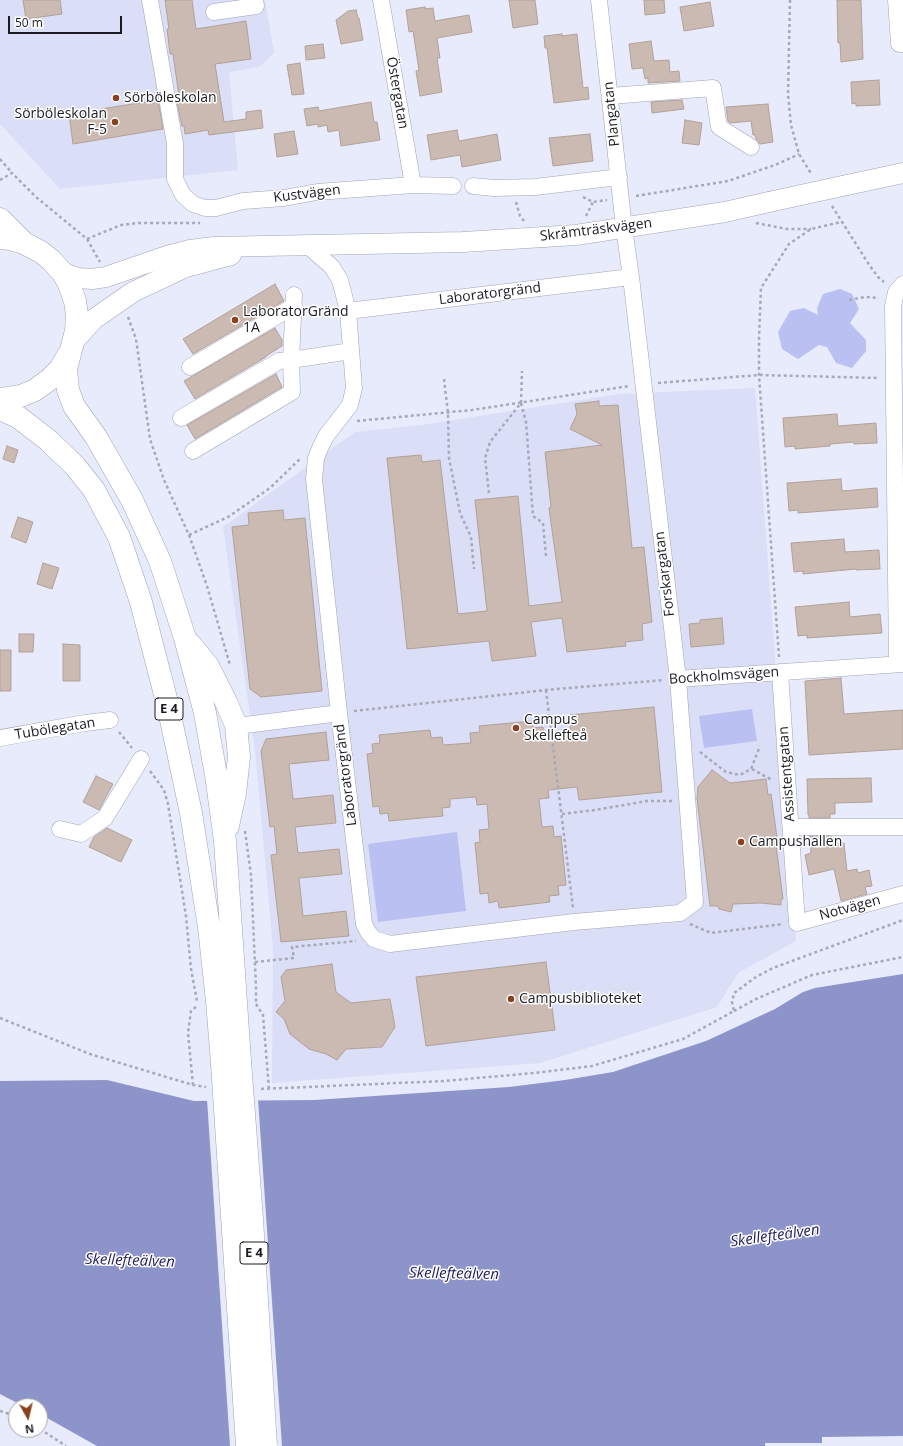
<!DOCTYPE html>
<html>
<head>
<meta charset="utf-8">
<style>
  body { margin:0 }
  #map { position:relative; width:903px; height:1446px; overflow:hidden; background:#e8ebfc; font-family:"Open Sans",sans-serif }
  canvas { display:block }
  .north { position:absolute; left:8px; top:1398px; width:40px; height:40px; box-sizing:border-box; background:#fff; border:1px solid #a4a4a7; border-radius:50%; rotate:172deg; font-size:11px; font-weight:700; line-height:16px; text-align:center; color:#1b1c22 }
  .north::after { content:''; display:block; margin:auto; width:14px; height:18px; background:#88411c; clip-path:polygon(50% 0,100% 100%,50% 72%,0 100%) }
  .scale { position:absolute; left:8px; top:16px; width:114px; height:18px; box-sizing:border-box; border:2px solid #1b1c22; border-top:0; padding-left:5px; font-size:12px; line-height:14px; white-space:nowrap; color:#1b1c22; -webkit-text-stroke:3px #fff; paint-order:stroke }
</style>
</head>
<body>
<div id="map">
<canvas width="903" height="1446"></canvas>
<div class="north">N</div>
<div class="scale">50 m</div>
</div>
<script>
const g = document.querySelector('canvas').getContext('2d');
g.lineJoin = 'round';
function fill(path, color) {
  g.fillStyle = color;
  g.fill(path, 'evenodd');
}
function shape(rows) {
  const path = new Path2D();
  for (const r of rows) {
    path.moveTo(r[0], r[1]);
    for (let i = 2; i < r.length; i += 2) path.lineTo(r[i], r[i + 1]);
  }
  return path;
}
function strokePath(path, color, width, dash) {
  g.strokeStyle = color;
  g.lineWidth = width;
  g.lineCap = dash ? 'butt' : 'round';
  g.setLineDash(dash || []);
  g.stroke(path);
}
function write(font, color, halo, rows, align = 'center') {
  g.font = font + ' "Open Sans",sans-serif';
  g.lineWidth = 3;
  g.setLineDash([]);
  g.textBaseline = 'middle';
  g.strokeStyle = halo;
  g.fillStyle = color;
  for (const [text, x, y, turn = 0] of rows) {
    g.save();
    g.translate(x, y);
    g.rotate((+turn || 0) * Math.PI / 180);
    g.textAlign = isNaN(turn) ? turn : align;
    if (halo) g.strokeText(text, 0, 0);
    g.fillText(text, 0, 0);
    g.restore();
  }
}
fill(shape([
  [0,0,265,0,274,53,259,67,229,72,238,170,60,189,0,124],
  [755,388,796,941,738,973,717,1007,540,1063,272,1083,273,948,255,750,223,527,355,432,422,425,619,394]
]), '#dadef6');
fill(shape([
  [840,289,852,294,859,309,850,323,866,340,866,351,852,368,836,363,827,347,819,345,798,359,782,349,778,332,790,311,804,308,818,315,817,308,823,294],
  [752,709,757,741,704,748,699,716],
  [457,832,466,911,378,922,368,844]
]), '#bac1f2');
fill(shape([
  [903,974,903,1436,822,1437,822,1443,765,1443,765,1446,97,1446,40,1414,40,1406,23,1406,0,1394,0,1081,107,1080,194,1101,315,1100,509,1087,565,1080,613,1072,706,1041,775,1009,803,992,815,988]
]), '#8d94c9');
fill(shape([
  [207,1099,258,1099,282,1446,230,1446]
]), '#e8ebfc');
const building = shape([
  [23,0,60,0,62,14,26,19,23,0],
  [165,0,192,0,196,29,246,21,251,59,215,64,224,122,246,119,246,112,261,110,263,128,209,135,208,130,185,134,184,126,182,126,176,97,179,96,173,54,170,54,167,29,169,29,165,0],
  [509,0,535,0,538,24,513,28,509,0],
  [644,0,664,0,665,13,645,15,644,0],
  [837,0,861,0,863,59,841,62,840,43,838,43,837,0],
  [710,2,714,26,684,31,680,7,710,2],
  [425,7,425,9,433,8,435,21,469,15,472,32,437,38,440,58,437,58,442,92,420,96,416,71,419,70,413,31,409,32,406,10,425,7],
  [356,10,358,18,359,18,363,40,341,44,336,20,348,11,356,10],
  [562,34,562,36,577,34,583,88,588,87,589,99,554,103,547,48,545,48,544,36,562,34],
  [651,41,654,61,669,60,670,72,679,71,680,81,648,83,648,78,645,79,643,68,632,69,629,44,651,41],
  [323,44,325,58,306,60,305,46,323,44],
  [300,63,304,94,292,95,287,65,300,63],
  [879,80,880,105,856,106,856,103,852,104,851,82,879,80],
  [158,100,163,129,73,144,69,114,158,100],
  [682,100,684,109,652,113,651,102,682,100],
  [371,102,374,122,377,122,380,140,341,146,339,130,328,132,327,125,318,127,318,124,307,126,304,109,318,107,319,111,371,102],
  [768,104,773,142,760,144,756,139,755,135,753,135,751,121,730,123,728,121,726,107,768,104],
  [685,120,702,123,699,145,682,143,685,120],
  [457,130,459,141,497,134,501,160,462,167,460,155,431,160,427,135,457,130],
  [294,131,298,154,277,157,274,134,294,131],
  [590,134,593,161,553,166,549,138,590,134],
  [275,284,284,301,193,354,183,339,275,284],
  [275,328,282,340,282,346,266,356,266,357,195,399,184,381,275,328],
  [276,374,282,387,195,439,187,425,276,374],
  [599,401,599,406,618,405,632,548,644,547,652,622,642,624,643,640,625,642,626,646,567,652,562,618,531,622,536,656,492,661,489,641,407,649,387,458,421,455,422,462,440,460,458,614,487,611,475,500,518,496,529,606,562,602,549,508,551,507,545,452,602,445,570,429,577,414,575,404,599,401],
  [837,414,838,426,876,423,877,443,854,444,854,442,830,444,830,446,795,449,795,446,785,447,783,418,837,414],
  [7,446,18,450,14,463,3,459,7,446],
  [841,479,842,491,877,488,878,507,798,513,798,510,789,511,787,483,841,479],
  [283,510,284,520,305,518,322,691,261,697,250,689,232,527,249,525,248,513,283,510],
  [18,517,33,522,26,543,11,537,18,517],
  [844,539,845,552,879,550,880,569,856,570,856,569,803,574,803,571,794,572,791,543,844,539],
  [43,563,59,568,52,589,37,584,43,563],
  [849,602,850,617,880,614,882,633,807,638,807,635,798,636,795,607,849,602],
  [722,618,724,644,691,647,689,624,700,623,700,620,722,618],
  [19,634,34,634,33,652,19,652,19,634],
  [63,644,80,645,80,681,63,681,63,644],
  [0,650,11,650,11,691,0,691,0,650],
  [841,678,844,714,903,710,903,749,809,755,805,681,841,678],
  [654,707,662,792,579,800,577,787,548,790,549,798,539,799,542,827,553,826,554,837,561,836,566,885,558,886,559,895,549,896,550,902,499,908,498,901,489,903,488,893,480,894,475,843,480,842,479,830,489,829,487,804,477,805,476,797,450,799,450,807,442,808,443,816,389,821,388,813,380,814,379,806,373,807,367,754,373,753,372,744,380,743,379,735,430,730,431,738,442,737,443,745,471,743,470,733,480,732,479,726,532,721,533,728,543,727,544,737,571,735,569,715,654,707],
  [326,732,329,760,289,764,293,799,333,795,336,823,295,827,298,853,339,849,342,874,299,878,303,916,346,911,349,936,281,942,271,855,277,854,274,826,270,827,261,751,266,739,326,732],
  [712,770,730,783,766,779,768,795,771,794,778,845,776,845,783,899,781,899,781,905,760,903,733,904,731,912,719,909,718,906,710,906,697,798,698,787,712,770],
  [96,776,113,784,99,810,83,802,96,776],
  [871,778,872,802,835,803,835,814,830,814,830,818,809,818,809,815,808,815,807,779,871,778],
  [107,828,132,840,121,862,89,847,94,837,107,828],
  [810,836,831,836,831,843,844,843,847,871,857,869,858,873,869,870,872,886,865,887,867,894,841,901,834,869,809,875,805,855,811,853,810,836],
  [546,962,555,1030,426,1046,416,977,546,962],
  [332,964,336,992,351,1003,390,999,395,1027,382,1047,346,1049,337,1060,326,1054,309,1049,290,1034,284,1019,276,1012,285,1001,281,977,286,970,332,964]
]);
fill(building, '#cbbab2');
strokePath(building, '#b2a199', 1);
const minor = shape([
  [150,0,175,144,175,179,183,195,193,204,205,208,216,208,243,201,284,198,317,192,413,185,453,186],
  [381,0,413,185],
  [599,0,624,228,631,277,678,679,695,902,680,913,574,922,390,944,374,939,368,932,364,924,339,713,314,479,316,458,321,446,326,436,350,405,354,388,348,311,631,277],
  [896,0,899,44,903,44],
  [214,12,256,6,255,0],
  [610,96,713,88,719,127,751,147],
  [473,186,494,188,535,187,619,177],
  [307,245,332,267,340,280,348,311],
  [190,367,294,306],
  [181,418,279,361,291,360,294,295],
  [193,451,292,392,291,360,351,351],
  [897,664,893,306,896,292,903,284],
  [780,672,797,923,903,894],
  [678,679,903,664],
  [236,725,238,726,339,713],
  [0,738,85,723,110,720],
  [791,827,903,827],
  [60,829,81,834,105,818,141,759]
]);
const major = shape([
  [847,185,903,173],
  [63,273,78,278,92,279,106,277,167,256,190,250,214,247,463,242,576,235,725,212,769,202],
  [74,341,94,319,133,292,186,267,231,255]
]);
const highway = shape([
  [0,219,24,243],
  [0,238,10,239,24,243,41,252,51,260,63,273,69,284,75,301,77,315,76,331,66,369,68,390,74,406,96,437,132,500,160,561,185,638,205,713,216,775,225,841,240,1061],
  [0,399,21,396,35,390,50,379,60,369,68,355],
  [0,409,18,417,48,440,75,466,94,490,119,537,141,602,168,706,191,813,209,927,217,1001,222,1063],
  [190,644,208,666,226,702,236,725,239,757,235,793,228,826]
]);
strokePath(minor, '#a1a4b4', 17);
strokePath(major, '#a1a4b4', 21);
strokePath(highway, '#a1a4b4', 23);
strokePath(shape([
  [790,0,788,94,791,125,799,154,812,175],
  [0,159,12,173],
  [0,180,12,173,36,197,87,239,100,262],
  [636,196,728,181,775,165,799,154],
  [583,197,593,202,607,200],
  [516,202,520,216,524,221],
  [832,206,868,263,878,277,884,282],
  [586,216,593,202],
  [756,223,787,229,811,229],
  [87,239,121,225,138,223,200,223],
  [849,300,865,297,879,298],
  [128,317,136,339,150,439,164,480,189,535,207,586,230,665],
  [444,379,448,413,449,458,460,513,471,537,474,569],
  [658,383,759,375,879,378],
  [521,403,522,371],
  [357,421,472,410,629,386],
  [489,493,485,458,490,442,521,403,526,422,533,516,543,523,546,556],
  [189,535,228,517,270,488,301,458],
  [779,657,759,375,759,338,761,288,789,244,811,229,841,222],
  [546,690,573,908],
  [354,711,546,690,663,680],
  [119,732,132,748],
  [700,752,726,772,740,775,751,769,760,746],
  [752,769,772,780],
  [150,771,164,790,168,804,186,916,191,969,197,1001],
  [562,814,595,810,647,801,672,801],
  [245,831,251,875,256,987,256,1004],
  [690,924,711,933,783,924],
  [255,962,294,958,292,947,356,941],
  [256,1004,263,1015,269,1089],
  [734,1011,756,999,812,975,903,957],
  [0,1018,90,1054,193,1085,206,1087],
  [193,1085,188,1033,191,1011,198,1005],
  [261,1089,444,1081,534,1073,592,1066,683,1039,734,1011,732,1002,734,993,756,977,773,968,903,920],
  [0,1411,16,1416],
  [40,1429,66,1446]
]), '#a7a9b7', 2.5, [3, 3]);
strokePath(minor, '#fff', 16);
strokePath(major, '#fff', 20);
strokePath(highway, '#fff', 22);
const majorBridge = shape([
  [769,202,847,185]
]);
const highwayBridge = shape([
  [240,1061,252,1219,266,1446],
  [222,1063,247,1446]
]);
strokePath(majorBridge, '#a1a4b4', 21, []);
strokePath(highwayBridge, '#a1a4b4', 23, []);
strokePath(majorBridge, '#fff', 20);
strokePath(highwayBridge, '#fff', 22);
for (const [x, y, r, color] of [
  [116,98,4,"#88411c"],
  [115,122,4,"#88411c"],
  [235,320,4,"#88411c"],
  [516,728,4,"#88411c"],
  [741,842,4,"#88411c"],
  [511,999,4,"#88411c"]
]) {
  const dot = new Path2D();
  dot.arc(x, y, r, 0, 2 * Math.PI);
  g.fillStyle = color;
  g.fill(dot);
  strokePath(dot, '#fff', 1.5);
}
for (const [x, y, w] of [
  [169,709,28],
  [254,1253,28]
]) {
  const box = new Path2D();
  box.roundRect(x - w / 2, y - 11, w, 22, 3);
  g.fillStyle = '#fff';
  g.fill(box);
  strokePath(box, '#1b1c22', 1);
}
write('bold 13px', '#1b1c22', null, [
  ["E 4",169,709],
  ["E 4",254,1253]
]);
write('14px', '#1b1c22', '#fff', [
  ["Östergatan",397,93,80],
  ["Plangatan",612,114,-96],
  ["Kustvägen",307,194,-7],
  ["Skråmträskvägen",596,230,-7],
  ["Laboratorgränd",490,294,-7],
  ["Forskargatan",665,574,-97],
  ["Bockholmsvägen",724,676,-4],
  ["Tubölegatan",55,729,-9],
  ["Assistentgatan",787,774,-94],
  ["Laboratorgränd",346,775,-97],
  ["Notvägen",850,908,-15]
]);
write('14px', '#1b1c22', '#fff', [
  ["Sörböleskolan",124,98],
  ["Sörböleskolan",107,114,"right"],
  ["F-5",107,130,"right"],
  ["LaboratorGränd",243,312],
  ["1A",243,328],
  ["Campus",524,720],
  ["Skellefteå",524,736],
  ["Campushallen",749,842],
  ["Campusbiblioteket",519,999]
], 'left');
write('italic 15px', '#22205e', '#fff', [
  ["Skellefteälven",775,1236,-8],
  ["Skellefteälven",130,1261,2],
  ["Skellefteälven",454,1274,1]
]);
</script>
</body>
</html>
